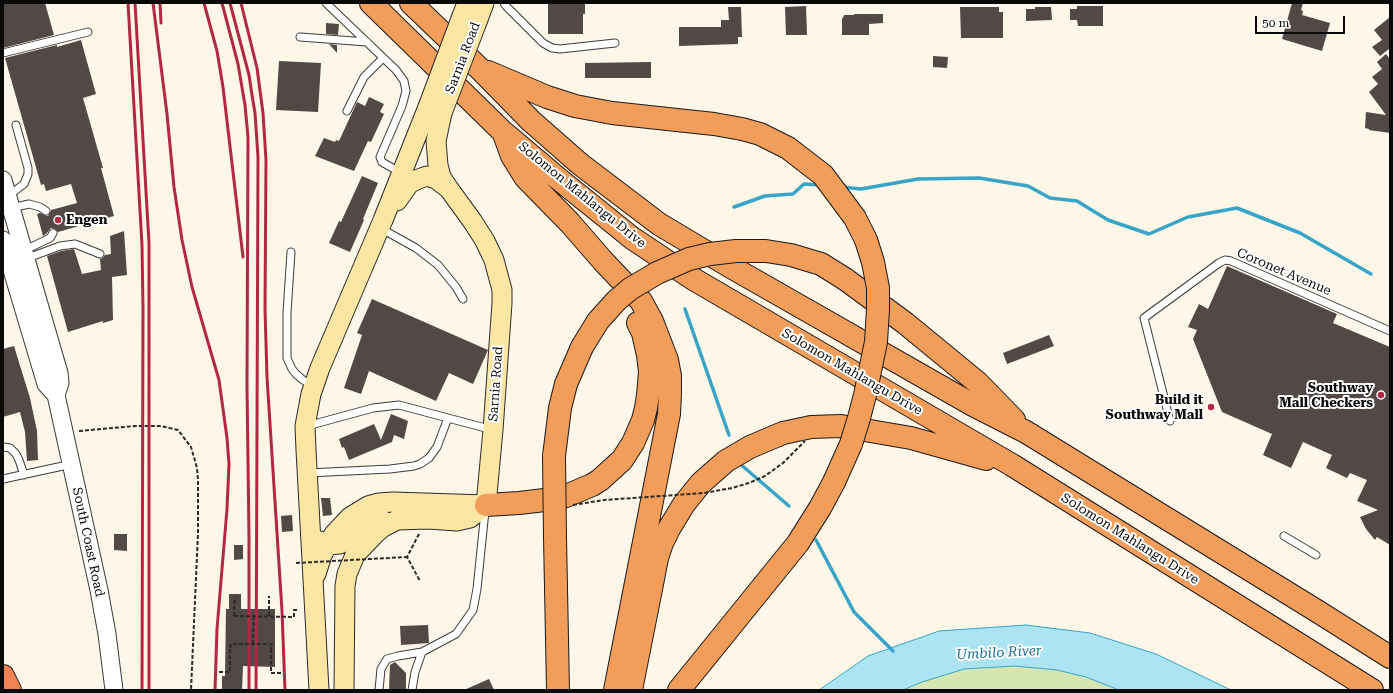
<!DOCTYPE html>
<html>
<head>
<meta charset="utf-8">
<style>
  body { margin:0 }
  #map { position:relative; width:1393px; height:693px; overflow:hidden; background:#fef6e7; font-family:"Roboto Serif",serif }
  canvas { display:block }
  .frame { position:absolute; inset:0; border:4px solid #090909; pointer-events:none }
  .scale { position:absolute; left:1255px; top:16px; width:90px; height:18px; box-sizing:border-box; border:2px solid #090909; border-top:0; padding-left:5px; font-size:12px; line-height:14px; white-space:nowrap; color:#090909; -webkit-text-stroke:3px #fff; paint-order:stroke }
</style>
</head>
<body>
<div id="map">
<canvas width="1393" height="693"></canvas>
<div class="frame"></div>
<div class="scale">50 m</div>
</div>
<script>
const g = document.querySelector('canvas').getContext('2d');
g.lineJoin = 'round';
function fill(path, color) {
  g.fillStyle = color;
  g.fill(path, 'evenodd');
}
function shape(rows) {
  const path = new Path2D();
  for (const r of rows) {
    path.moveTo(r[0], r[1]);
    for (let i = 2; i < r.length; i += 2) path.lineTo(r[i], r[i + 1]);
  }
  return path;
}
function strokePath(path, color, width, dash) {
  g.strokeStyle = color;
  g.lineWidth = width;
  g.lineCap = dash ? 'butt' : 'round';
  g.setLineDash(dash || []);
  g.stroke(path);
}
function write(font, color, halo, rows, align = 'center') {
  g.font = font + ' "Roboto Serif",serif';
  g.lineWidth = 4;
  g.setLineDash([]);
  g.textBaseline = 'middle';
  g.strokeStyle = halo;
  g.fillStyle = color;
  for (const [text, x, y, turn = 0] of rows) {
    g.save();
    g.translate(x, y);
    g.rotate((+turn || 0) * Math.PI / 180);
    g.textAlign = isNaN(turn) ? turn : align;
    if (halo) g.strokeText(text, 0, 0);
    g.fillText(text, 0, 0);
    g.restore();
  }
}
fill(shape([
  [1015,666,1057,670,1086,677,1119,690,903,690,922,682,964,669]
]), '#d5e6b3');
const water = shape([
  [1026,625,1090,633,1156,654,1231,690,1119,690,1086,677,1057,670,1015,666,964,669,922,682,903,690,819,690,868,656,939,631,1026,625]
]);
fill(water, '#ade4f4');
strokePath(water, '#37a4c8', 1);
strokePath(shape([
  [842,187,861,189,918,179,979,178,1028,186,1050,198,1077,201,1108,220,1149,234,1188,217,1237,208,1300,233,1371,274],
  [734,207,765,196,793,194,804,184,820,185],
  [685,309,729,435],
  [739,463,789,506],
  [816,540,854,612,893,651]
]), '#37a4c8', 3.5);
fill(shape([
  [3,3,45,3,54,35,3,48],
  [548,3,585,3,585,14,583,14,583,34,548,34],
  [1292,3,1303,3,1301,10,1303,11,1302,15,1330,23,1322,51,1282,39],
  [806,6,807,35,786,35,785,7],
  [1077,6,1103,6,1103,26,1078,26,1077,20,1070,20,1070,9,1077,9],
  [728,7,741,7,742,37,738,37,738,44,679,46,679,27,721,27,721,20,729,20],
  [960,7,999,7,999,12,1003,12,1003,38,961,38],
  [1035,7,1051,7,1052,20,1026,21,1026,9,1035,9],
  [854,14,883,14,883,23,869,24,869,35,842,35,842,18,843,18,844,15,854,15],
  [1390,17,1390,50,1389,49,1380,56,1372,47,1382,40,1374,30],
  [326,23,339,24,338,35,326,34],
  [81,40,96,94,83,98,103,168,101,168,114,216,58,232,55,229,51,228,46,234,43,236,37,214,40,213,44,215,48,216,50,213,51,210,77,203,71,184,46,191,44,184,41,185,5,58,57,45,57,47],
  [329,44,337,45,337,53],
  [1386,54,1390,59,1390,133,1369,130,1369,129,1365,128,1366,112,1386,115,1369,92,1378,84,1372,77,1382,69,1377,62],
  [933,56,948,57,947,68,933,67],
  [279,61,321,63,318,112,276,110],
  [651,62,651,78,585,78,585,63],
  [369,97,384,104,380,112,384,114,371,142,368,141,354,171,315,156,324,138,335,142,336,140,339,141,357,102,365,106],
  [362,176,378,183,363,219,364,220,350,252,329,243,339,221,341,222],
  [124,231,127,275,112,277,113,320,103,323,103,321,68,332,47,256,61,251,74,249,82,274,101,270,100,259,103,258,105,255,111,254,110,236],
  [1227,266,1337,314,1333,323,1390,347,1390,545,1377,537,1375,540,1366,529,1360,517,1378,510,1357,501,1367,480,1350,473,1347,478,1326,468,1332,455,1303,442,1291,468,1263,455,1272,434,1222,412,1193,339,1197,330,1188,327,1199,304,1208,309],
  [372,299,488,350,473,384,449,373,436,401,369,371,361,394,344,388,362,335,357,333],
  [1049,335,1054,346,1007,364,1003,353],
  [14,346,30,398,37,431,38,460,27,461,25,432,20,412,3,417,3,349],
  [391,414,408,421,404,439,394,435,392,442,349,460,344,447,342,448,339,439,374,424,381,440],
  [321,498,330,498,332,515,323,516],
  [292,515,293,531,282,532,281,516],
  [114,534,127,534,127,551,114,550],
  [234,545,243,545,243,559,234,560],
  [229,594,241,594,241,609,275,609,275,667,243,666,242,690,222,690,222,676,225,676,226,609,229,609],
  [428,625,429,643,401,645,400,626],
  [395,662,406,673,406,690,389,690,390,665],
  [489,679,494,690,464,690]
]), '#524946');
const service = shape([
  [326,3,396,70,404,81,406,91,402,106,380,157,382,162,401,173],
  [504,3,506,6,543,43,552,48,560,49,615,43],
  [300,37,367,42],
  [3,53,88,32],
  [347,111,364,77,383,58],
  [8,196,24,184,28,174,28,168,16,125],
  [11,208,29,204,40,207,46,211],
  [380,228,416,248,438,265,456,287,463,299],
  [23,251,50,238,53,233],
  [291,252,287,313,287,358,292,369,296,374,303,380,313,386],
  [25,259,60,246,75,244,100,254],
  [1170,421,1144,318,1219,263,1225,260,1231,261,1390,331],
  [307,426,373,408,399,405,493,430],
  [3,447,10,448,16,454,19,460,24,475],
  [308,473,390,469,414,466,420,464,429,458,437,447,448,418],
  [3,479,72,464],
  [1284,536,1316,555],
  [379,690,381,669,387,659,398,656,422,652,456,634,473,610,477,589,485,511],
  [412,690,415,672,422,652]
]);
const tertiary = shape([
  [3,180,59,373,60,383,56,395,99,590,107,634,114,690],
  [3,240,46,384,56,395]
]);
const secondary = shape([
  [462,16,467,3],
  [477,22,484,3],
  [397,201,409,184,416,180,424,177,427,176,436,179,449,189],
  [320,541,327,545,340,544,351,538,361,529,370,524,384,521],
  [316,574,322,555,334,534,350,517,368,506,379,503,393,502,486,505],
  [319,690,306,450,305,426,311,394,320,368,383,220,428,107],
  [344,690,345,586,347,574,355,555,376,533,383,527,397,520,428,519,457,521,470,518,486,505,493,430,502,303,502,290,494,260,485,241,473,222,449,189,441,177,438,165,436,141,442,113]
]);
const trunk = shape([
  [371,3,503,132,555,176,632,238,695,280,1012,465,1372,690],
  [411,3,481,70,531,121,580,164,659,224,731,267,973,405,1026,432,1317,611,1390,657],
  [488,72,547,97,575,106,612,113,714,124,742,129],
  [504,134,512,156,525,177,570,223,603,261,641,301,652,321,667,360,670,376,670,394,669,414,615,690],
  [845,279,905,323,978,383,1014,420],
  [554,456,560,408,566,384,582,347],
  [486,505,519,503,553,499,566,496,592,485,600,480,622,460,633,443,643,420,646,408,648,395,650,372,648,355,643,333,638,323],
  [555,537,558,690],
  [631,690,652,584,657,558,662,543,670,527,684,504,701,483,726,461,750,447,783,433,811,427,841,426,911,438,986,459],
  [679,690,798,543,820,508,834,482]
]);
const motorway = shape([
  [3,676,10,690]
]);
strokePath(service, '#3c3c3c', 9);
strokePath(tertiary, '#3c3c3c', 19);
strokePath(secondary, '#2b2b2b', 21);
strokePath(trunk, '#1a1a1a', 24);
strokePath(motorway, '#1a1a1a', 24);
strokePath(shape([
  [79,431,135,426,161,426,178,430,191,447,197,468,198,480,198,533,191,690],
  [419,534,407,557,420,581],
  [234,616,235,597],
  [269,616,269,596],
  [294,617,294,610,299,610],
  [253,644,254,616],
  [271,649,271,673,282,673],
  [219,672,230,672,230,648]
]), '#2b2b2b', 2, [4, 2]);
strokePath(service, '#fff', 7);
strokePath(tertiary, '#fff', 17);
strokePath(secondary, '#fde5a3', 19);
strokePath(trunk, '#f29e5a', 22);
strokePath(motorway, '#f08353', 22);
strokePath(shape([
  [128,3,142,245,143,308,142,690],
  [135,3,149,243,149,690],
  [153,3,167,114,174,187,182,240,192,287,219,380,227,438,229,464,227,509,217,629,215,690],
  [160,3,161,23],
  [204,3,217,51,223,87,243,257],
  [222,3,238,64,245,105,248,137,247,385,249,537,249,690],
  [230,3,249,75,252,95,255,113,258,157,256,690],
  [241,3,257,68,263,113,266,160,265,309,267,377,282,611,285,690]
]), '#b42743', 3);
const secondaryBridge = shape([
  [428,107,462,16],
  [442,113,477,22]
]);
const trunkBridge = shape([
  [742,129,760,134,788,148,823,175,855,218,866,240,873,262,878,288,878,309,876,342,865,395,859,418,851,444,834,482],
  [582,347,598,321,616,301,630,289,657,273,689,259,710,254,736,251,766,251,791,255,821,264,845,279],
  [554,456,555,537]
]);
strokePath(secondaryBridge, '#2b2b2b', 21, []);
strokePath(trunkBridge, '#1a1a1a', 24, []);
strokePath(shape([
  [573,505,604,500,704,493,732,488,749,483,765,476,783,463,805,441],
  [296,563,407,557],
  [234,616,294,617],
  [230,648,231,644,272,644,271,649]
]), '#2b2b2b', 2, [4, 2]);
strokePath(secondaryBridge, '#fde5a3', 19);
strokePath(trunkBridge, '#f29e5a', 22);
for (const [x, y, r, color] of [
  [58,220,4,"#b42743"],
  [1381,395,4,"#b42743"],
  [1211,407,4,"#b42743"]
]) {
  const dot = new Path2D();
  dot.arc(x, y, r, 0, 2 * Math.PI);
  g.fillStyle = color;
  g.fill(dot);
  strokePath(dot, '#fff', 1.5);
}
write('13px', '#090909', '#fff', [
  ["Sarnia Road",463,58,-69],
  ["Solomon Mahlangu Drive",582,195,39],
  ["Coronet Avenue",1284,272,23],
  ["Solomon Mahlangu Drive",852,372,30],
  ["Sarnia Road",496,384,-86],
  ["Solomon Mahlangu Drive",1130,539,32],
  ["South Coast Road",88,542,78]
]);
write('bold 13px', '#090909', '#fff', [
  ["Engen",66,220,"left"],
  ["Southway",1373,388],
  ["Mall Checkers",1373,403],
  ["Build it",1203,400],
  ["Southway Mall",1203,415]
], 'right');
write('italic 14px', '#197295', '#fff', [
  ["Umbilo River",999,653,-3]
]);
</script>
</body>
</html>
